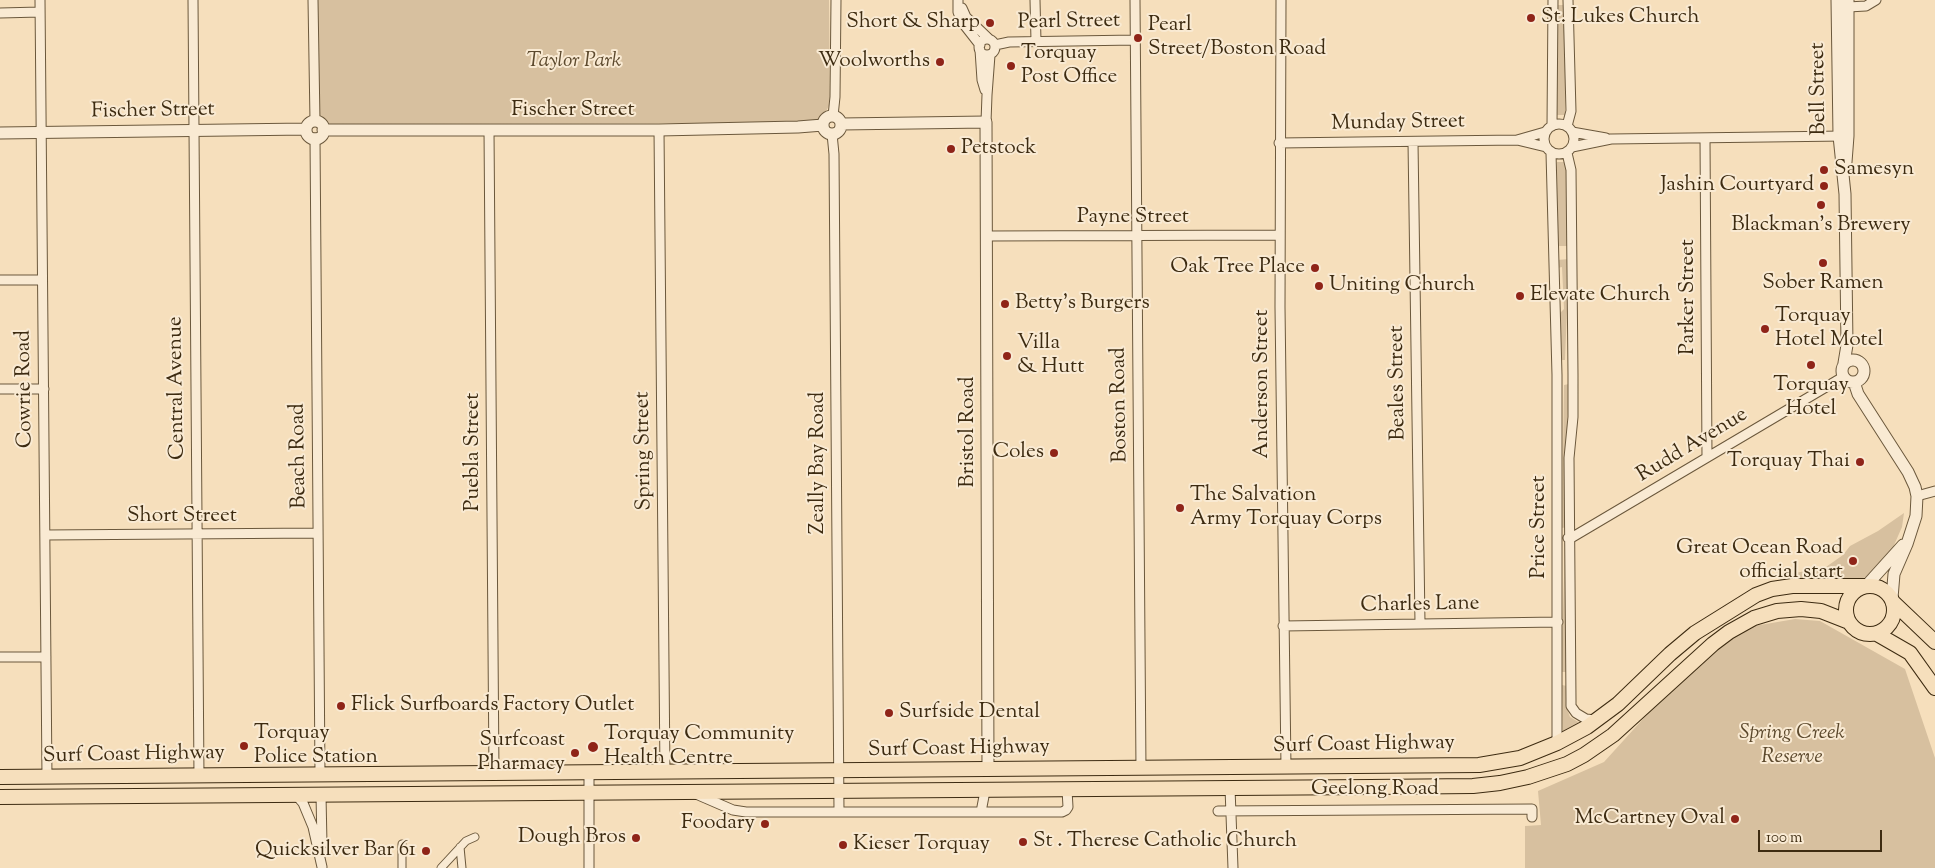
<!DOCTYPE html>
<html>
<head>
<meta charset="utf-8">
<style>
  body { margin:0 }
  #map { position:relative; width:1935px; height:868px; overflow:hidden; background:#f6dfbc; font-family:"Sorts Mill Goudy",serif }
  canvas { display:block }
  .scale { position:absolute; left:1758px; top:830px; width:124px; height:22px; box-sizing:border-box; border:2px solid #3d2b11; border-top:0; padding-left:6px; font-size:15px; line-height:18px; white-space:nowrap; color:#3d2b11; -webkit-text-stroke:4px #f9ead3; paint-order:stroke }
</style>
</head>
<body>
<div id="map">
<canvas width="1935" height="868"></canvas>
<div class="scale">100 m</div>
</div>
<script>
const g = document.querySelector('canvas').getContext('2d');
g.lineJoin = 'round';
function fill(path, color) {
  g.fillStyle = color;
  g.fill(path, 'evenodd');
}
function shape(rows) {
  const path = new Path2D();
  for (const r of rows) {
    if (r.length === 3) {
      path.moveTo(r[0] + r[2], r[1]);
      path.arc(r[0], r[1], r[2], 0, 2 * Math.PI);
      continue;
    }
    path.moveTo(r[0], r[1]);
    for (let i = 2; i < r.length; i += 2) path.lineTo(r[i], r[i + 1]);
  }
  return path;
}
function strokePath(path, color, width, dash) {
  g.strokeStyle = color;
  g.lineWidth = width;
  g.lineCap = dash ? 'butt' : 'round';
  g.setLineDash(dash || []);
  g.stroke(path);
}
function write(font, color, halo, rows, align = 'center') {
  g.font = font + ' "Sorts Mill Goudy",serif';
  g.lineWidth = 4;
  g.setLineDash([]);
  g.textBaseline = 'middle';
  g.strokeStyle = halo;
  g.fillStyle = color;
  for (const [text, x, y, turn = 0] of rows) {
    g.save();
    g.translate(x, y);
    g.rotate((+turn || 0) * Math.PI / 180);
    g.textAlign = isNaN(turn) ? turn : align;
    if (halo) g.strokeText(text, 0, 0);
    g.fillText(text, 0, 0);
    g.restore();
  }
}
fill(shape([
  [318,0,829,0,830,104,825,113,817,120,803,123,325,124,318,116],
  [1556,5,1565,5,1565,115,1556,115],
  [1557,162,1567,162,1567,246,1557,246],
  [1569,259,1565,360,1561,360,1559,314,1564,309,1562,267,1557,268,1557,260],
  [1569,384,1566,455,1567,527,1562,528,1564,385],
  [1904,513,1902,527,1891,552,1873,574,1867,577,1852,581,1785,581,1781,580,1775,574,1781,570,1790,574,1826,567,1843,555,1850,546,1878,531],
  [1565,546,1568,546,1568,672,1561,672],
  [1795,619,1820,621,1905,669,1935,758,1935,868,1525,868,1525,826,1541,825,1538,791,1604,762,1652,709,1716,648,1754,626],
  [1562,685,1567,686,1567,709,1570,717,1580,723,1563,732]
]), '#d7c09f');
const pedestrian = shape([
  [402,844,402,868],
  [460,847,462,868],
  [441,868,466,841,475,837]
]);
const minor = shape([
  [40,0,47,777],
  [193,0,199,776],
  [313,0,315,121],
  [958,0,958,12,962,22,980,45],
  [1035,0,1036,41],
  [1135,0,1141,769],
  [1281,0,1280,307,1286,767],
  [1848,7,1866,6,1876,0],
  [962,8,966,17,989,39],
  [0,13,40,12],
  [987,47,8],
  [995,45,1009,42,1135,40],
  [980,50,982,80,985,90],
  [833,116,835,97,836,0],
  [986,122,987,95,990,55],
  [1559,139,15],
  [1552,126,1553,0],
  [1567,126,1571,111,1568,0],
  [489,130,494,774],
  [659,130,665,773],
  [1572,132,1606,138],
  [832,134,834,154,839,811],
  [315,138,320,774],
  [1705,138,1707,457],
  [1517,140,1545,132],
  [1413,142,1420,623],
  [1279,143,1517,140,1546,147],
  [1572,147,1611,139,1845,136],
  [1551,153,1557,375,1557,743],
  [1567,153,1571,170,1573,375,1573,417,1569,458,1571,700,1571,706,1576,713,1586,719,1596,720],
  [987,236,1280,235],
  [0,280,42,280],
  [0,389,44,389],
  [1917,496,1935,491],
  [45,535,318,533],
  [1568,538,1571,538,1843,377],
  [1283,626,1558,622],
  [0,657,46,657],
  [589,774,589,868],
  [1230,788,1233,868],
  [696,794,733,810,746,812,1062,812,1066,810,1068,807,1067,790],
  [296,795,303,803,313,827,322,867],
  [321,795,322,844],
  [1218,811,1532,809,1532,817],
  [981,812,985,791]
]);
const tertiary = shape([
  [1837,0,1839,136,1845,194,1847,345,1844,363],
  [832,125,9],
  [315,130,9],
  [841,124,986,122,988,770],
  [323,130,659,130,798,127,823,125],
  [0,133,306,129],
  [1846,162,1848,136,1848,0],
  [1853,371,11],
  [1854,382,1858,394,1908,472,1915,487,1917,496,1916,516,1907,544,1894,574,1892,598],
  [1866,586,1903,545]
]);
const primary = shape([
  [1870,610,24],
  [1893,602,1935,642],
  [1877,634,1910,653,1935,688],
  [0,777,1479,765,1520,758,1557,743,1587,727,1618,704,1670,654,1695,633,1756,595,1772,589,1792,586,1864,586],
  [0,797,1370,787,1473,786,1500,783,1528,777,1567,764,1584,755,1613,735,1713,644,1729,632,1754,618,1777,611,1801,609,1821,611,1849,622]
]);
strokePath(pedestrian, '#6b583c', 9);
strokePath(minor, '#6b583c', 11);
strokePath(tertiary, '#6b583c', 13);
strokePath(primary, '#3d2b11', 16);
strokePath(pedestrian, '#f9ead3', 7);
strokePath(minor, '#f9ead3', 9);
strokePath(tertiary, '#f9ead3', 11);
strokePath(primary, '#f6dfbc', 14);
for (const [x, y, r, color] of [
  [1531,18,5,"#8f2418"],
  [990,23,5,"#8f2418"],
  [1138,38,5,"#8f2418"],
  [940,62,5,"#8f2418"],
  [1011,66,5,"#8f2418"],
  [951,149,5,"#8f2418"],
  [1824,170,5,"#8f2418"],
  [1824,186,5,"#8f2418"],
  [1821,205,5,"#8f2418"],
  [1823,263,5,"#8f2418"],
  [1315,268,5,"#8f2418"],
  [1319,286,5,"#8f2418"],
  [1520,296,5,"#8f2418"],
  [1005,304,5,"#8f2418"],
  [1765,329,5,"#8f2418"],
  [1007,356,5,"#8f2418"],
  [1811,365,5,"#8f2418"],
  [1054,453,5,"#8f2418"],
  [1860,462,5,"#8f2418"],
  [1180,508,5,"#8f2418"],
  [1853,561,5,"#8f2418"],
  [341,706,5,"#8f2418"],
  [889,713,5,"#8f2418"],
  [244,746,5,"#8f2418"],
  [593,747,6,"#8f2418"],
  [575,753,5,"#8f2418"],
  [1735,819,5,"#8f2418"],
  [765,824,5,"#8f2418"],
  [636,838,5,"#8f2418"],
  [1023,842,5,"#8f2418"],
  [843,845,5,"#8f2418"],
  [426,851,5,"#8f2418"]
]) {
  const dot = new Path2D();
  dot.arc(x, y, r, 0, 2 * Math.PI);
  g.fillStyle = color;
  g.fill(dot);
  strokePath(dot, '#f9ead3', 2);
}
write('21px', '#3d2b11', '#f9ead3', [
  ["St. Lukes Church",1541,18],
  ["Short & Sharp",980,23,"right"],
  ["Pearl",1148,26],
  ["Street/Boston Road",1148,50],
  ["Torquay",1021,54],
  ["Post Office",1021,78],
  ["Woolworths",930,62,"right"],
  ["Petstock",961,149],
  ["Samesyn",1834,170],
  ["Jashin Courtyard",1814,186,"right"],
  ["Blackman's Brewery",1821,226,"center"],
  ["Oak Tree Place",1305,268,"right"],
  ["Sober Ramen",1823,284,"center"],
  ["Uniting Church",1329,286],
  ["Elevate Church",1530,296],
  ["Betty's Burgers",1015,304],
  ["Torquay",1775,317],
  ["Hotel Motel",1775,341],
  ["Villa",1017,344],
  ["& Hutt",1017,368],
  ["Torquay",1811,386,"center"],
  ["Hotel",1811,410,"center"],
  ["Coles",1044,453,"right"],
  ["Torquay Thai",1850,462,"right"],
  ["The Salvation",1190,496],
  ["Army Torquay Corps",1190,520],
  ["Great Ocean Road",1843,549,"right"],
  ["official start",1843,573,"right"],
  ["Flick Surfboards Factory Outlet",351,706],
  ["Surfside Dental",899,713],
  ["Torquay",254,734],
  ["Police Station",254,758],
  ["Torquay Community",604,735],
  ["Health Centre",604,759],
  ["Surfcoast",565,741,"right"],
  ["Pharmacy",565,765,"right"],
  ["McCartney Oval",1725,819,"right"],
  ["Foodary",755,824,"right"],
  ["Dough Bros",626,838,"right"],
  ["St . Therese Catholic Church",1033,842],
  ["Kieser Torquay",853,845],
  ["Quicksilver Bar 61",416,851,"right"]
], 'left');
write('21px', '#3d2b11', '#f9ead3', [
  ["Pearl Street",1069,23,-1],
  ["Bell Street",1820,89,-91],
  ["Fischer Street",573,111],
  ["Fischer Street",153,112,-1],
  ["Munday Street",1398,124,-1],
  ["Payne Street",1133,218],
  ["Parker Street",1689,297,-90],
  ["Beales Street",1399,383,-91],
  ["Anderson Street",1263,384,-90],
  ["Central Avenue",178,388,-91],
  ["Cowrie Road",26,389,-91],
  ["Boston Road",1121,405,-91],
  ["Bristol Road",969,432,-90],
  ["Rudd Avenue",1693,446,-31],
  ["Spring Street",645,451,-91],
  ["Puebla Street",474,452,-90],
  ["Beach Road",300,456,-91],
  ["Zeally Bay Road",819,463,-90],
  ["Short Street",182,517],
  ["Price Street",1540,527,-90],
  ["Charles Lane",1420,606,-1],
  ["Surf Coast Highway",1364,746,-1],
  ["Surf Coast Highway",959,750,-1],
  ["Surf Coast Highway",134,756,-1],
  ["Geelong Road",1375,790]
]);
write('italic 21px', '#5c492d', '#f9ead3', [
  ["Taylor Park",574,62],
  ["Spring Creek",1792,734],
  ["Reserve",1792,758]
]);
</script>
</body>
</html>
